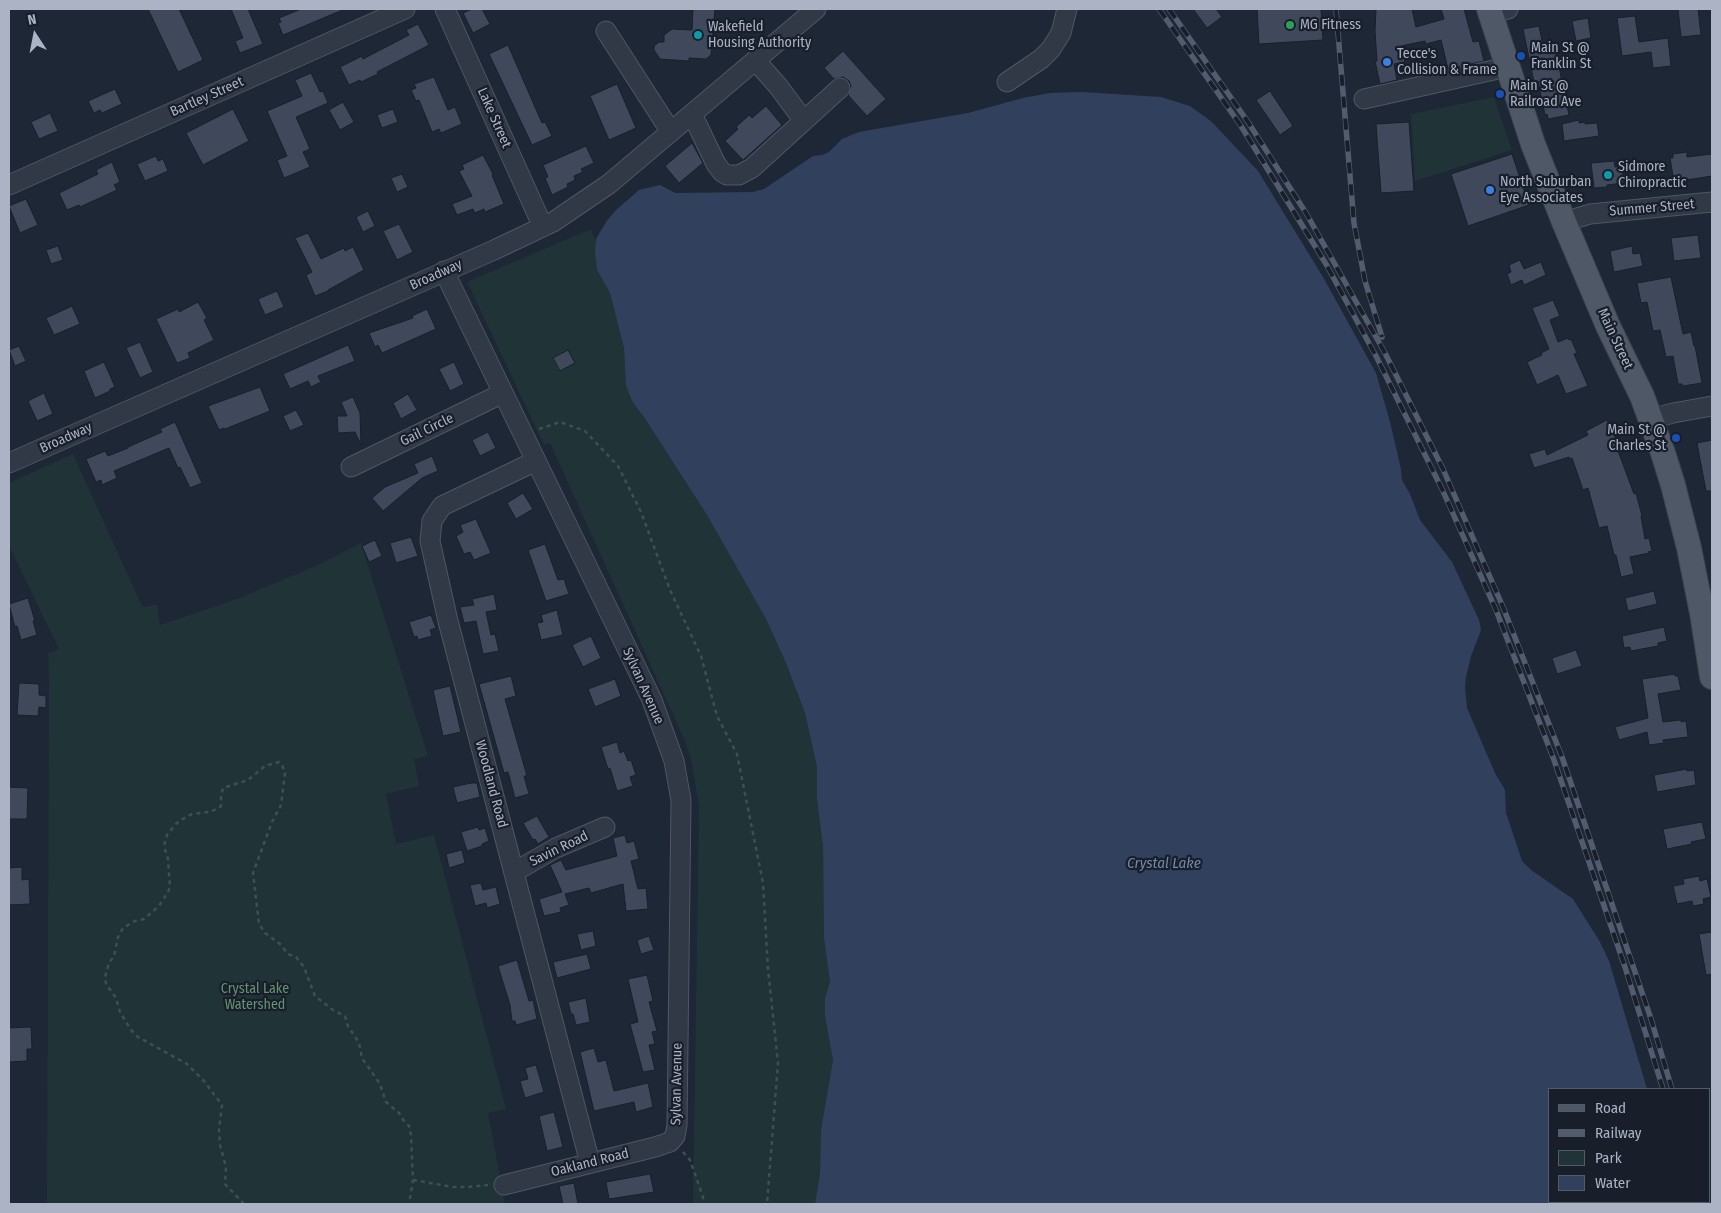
<!DOCTYPE html>
<html>
<head>
<meta charset="utf-8">
<style>
  body { margin:0 }
  #map { position:relative; width:1721px; height:1213px; overflow:hidden; background:#1e2736; font-family:"Fira Sans Condensed",sans-serif }
  canvas { display:block }
  .frame { position:absolute; inset:0; border:10px solid #abb3c4; pointer-events:none }
  .legend { position:absolute; left:1548px; top:1088px; width:162px; height:115px; box-sizing:border-box; background:#181e2a; border:1px solid #535a68; margin:0; padding:6px 9px; list-style:none; font-size:15px; color:#abb3c4 }
  .legend li { display:flex; align-items:center; gap:10px; height:25px }
  .legend b { width:25px; border:1px solid #535a68 }
  .north { position:absolute; left:10px; top:10px; width:50px; height:50px; -webkit-text-stroke:4px #181e2a; paint-order:stroke; rotate:349deg; font-size:14px; font-weight:700; line-height:20px; text-align:center; color:#abb3c4 }
  .north::after { content:''; display:block; margin:auto; width:18px; height:22px; background:#abb3c4; clip-path:polygon(50% 0,100% 100%,50% 72%,0 100%) }
</style>
</head>
<body>
<div id="map">
<canvas width="1721" height="1213"></canvas>
<div class="frame"></div>
<ul class="legend">
<li><b style="height:6px;background:#4f5867"></b>Road</li>
<li><b style="height:6px;background:#535c6e"></b>Railway</li>
<li><b style="height:14px;background:#203337"></b>Park</li>
<li><b style="height:14px;background:#31415d"></b>Water</li>
</ul>
<div class="north">N</div>
</div>
<script>
const g = document.querySelector('canvas').getContext('2d');
g.lineJoin = 'round';
function fill(path, color) {
  g.fillStyle = color;
  g.fill(path, 'evenodd');
}
function shape(rows) {
  const path = new Path2D();
  for (const r of rows) {
    path.moveTo(r[0], r[1]);
    for (let i = 2; i < r.length; i += 2) path.lineTo(r[i], r[i + 1]);
  }
  return path;
}
function strokePath(path, color, width, dash) {
  g.strokeStyle = color;
  g.lineWidth = width;
  g.lineCap = dash ? 'butt' : 'round';
  g.setLineDash(dash || []);
  g.stroke(path);
}
function write(font, color, halo, rows, align = 'center') {
  g.font = font + ' "Fira Sans Condensed",sans-serif';
  g.lineWidth = 4.5;
  g.setLineDash([]);
  g.textBaseline = 'middle';
  g.strokeStyle = halo;
  g.fillStyle = color;
  for (const [text, x, y, turn = 0] of rows) {
    g.save();
    g.translate(x, y);
    g.rotate((+turn || 0) * Math.PI / 180);
    g.textAlign = isNaN(turn) ? turn : align;
    if (halo) g.strokeText(text, 0, 0);
    g.fillText(text, 0, 0);
    g.restore();
  }
}
fill(shape([
  [1494,97,1512,150,1415,181,1411,114],
  [591,229,596,242,597,270,610,293,624,348,626,386,633,403,644,417,707,515,766,619,786,663,805,713,817,767,817,800,823,846,824,938,830,982,825,998,825,1016,833,1060,821,1129,820,1173,815,1204,693,1204,699,805,691,759,685,741,550,443,544,445,467,282],
  [73,454,142,606,146,607,157,604,160,625,237,599,318,565,361,543,428,756,414,759,419,786,386,794,396,844,434,835,506,1109,488,1113,505,1204,47,1204,49,681,48,653,59,649,9,546,9,483]
]), '#203337');
fill(shape([
  [1081,92,1161,97,1190,106,1212,122,1258,171,1323,277,1376,373,1390,422,1401,469,1402,480,1410,494,1420,520,1452,562,1479,620,1481,630,1471,656,1466,677,1465,687,1467,708,1495,773,1505,790,1506,813,1522,861,1531,870,1573,899,1600,942,1609,961,1647,1089,1550,1089,1550,1202,1674,1202,1674,1204,815,1204,820,1173,821,1129,833,1060,825,1016,825,998,830,982,824,938,823,846,817,800,817,767,805,713,786,663,766,619,707,515,644,417,633,403,626,386,624,348,610,293,597,270,595,252,596,239,606,222,616,210,639,190,660,185,675,193,753,192,764,189,813,156,822,155,829,152,842,139,859,132,968,113,1023,98,1050,93]
]), '#31415d');
const building = shape([
  [148,9,179,9,203,60,178,72,148,9],
  [231,9,248,9,263,44,240,53,235,41,243,38,231,9],
  [301,9,345,9,283,35,278,23,281,22,279,18,301,9],
  [472,9,482,9,490,24,473,33,463,13,472,9],
  [693,9,715,9,711,55,706,59,689,58,689,61,660,59,654,50,654,46,659,42,664,42,664,35,672,29,692,30,693,9],
  [1193,9,1216,9,1222,17,1207,28,1193,9],
  [1257,9,1321,9,1323,40,1259,44,1257,9],
  [1376,9,1412,9,1416,27,1444,19,1441,9,1464,9,1473,42,1479,41,1484,61,1448,69,1441,40,1426,44,1425,41,1401,46,1405,62,1394,64,1397,80,1380,84,1375,61,1377,61,1375,31,1376,9],
  [1678,9,1698,9,1701,35,1681,37,1678,9],
  [1635,16,1639,42,1668,38,1671,66,1653,68,1651,52,1622,56,1617,18,1635,16],
  [1588,18,1591,38,1576,41,1572,21,1588,18],
  [418,24,429,45,377,72,378,74,361,82,360,80,349,85,340,67,362,56,363,59,409,35,406,30,418,24],
  [1539,26,1543,45,1554,43,1569,115,1548,119,1547,114,1545,115,1538,81,1534,82,1523,29,1539,26],
  [508,45,542,123,545,122,552,136,532,145,489,54,508,45],
  [843,51,886,99,867,116,848,95,851,86,849,81,843,77,834,79,824,68,843,51],
  [311,73,320,92,323,91,328,103,296,117,310,149,303,152,310,167,284,178,277,160,287,156,267,111,302,96,295,80,311,73],
  [434,77,448,110,455,107,462,124,441,133,439,129,432,132,419,100,416,101,411,90,416,88,414,84,434,77],
  [617,84,636,128,609,140,590,96,617,84],
  [115,89,122,104,102,113,100,110,94,113,88,101,115,89],
  [1270,91,1293,126,1280,135,1256,100,1270,91],
  [343,102,354,122,340,130,329,110,343,102],
  [766,106,782,125,743,160,725,141,738,129,736,127,749,115,752,118,766,106],
  [233,109,249,141,203,165,186,133,233,109],
  [393,109,398,122,382,128,377,115,393,109],
  [50,113,58,131,39,139,31,122,50,113],
  [1579,120,1579,123,1585,122,1585,124,1597,123,1599,136,1564,141,1562,124,1579,120],
  [1409,122,1414,191,1381,193,1376,124,1409,122],
  [692,143,703,163,679,183,665,166,692,143],
  [586,146,594,163,581,169,583,172,574,176,575,180,567,184,568,187,552,195,545,178,548,177,543,165,586,146],
  [1687,152,1687,157,1712,154,1712,176,1674,182,1670,158,1673,158,1673,154,1687,152],
  [1512,154,1529,205,1468,226,1451,174,1512,154],
  [483,155,493,174,492,175,504,204,485,212,484,209,475,213,473,209,457,215,452,204,472,196,459,171,464,169,462,165,483,155],
  [156,156,158,161,163,159,168,171,145,181,137,164,156,156],
  [1614,161,1615,167,1622,166,1624,183,1607,185,1607,187,1594,188,1591,163,1614,161],
  [112,162,120,182,114,185,117,190,80,207,79,205,67,210,59,193,98,174,96,170,112,162],
  [402,174,408,187,397,192,391,178,402,174],
  [26,199,38,225,20,233,9,206,26,199],
  [368,211,375,226,363,232,356,217,368,211],
  [399,224,413,252,397,260,383,231,399,224],
  [308,233,321,259,344,248,345,251,353,247,364,270,328,290,328,291,315,296,306,275,312,272,295,238,308,233],
  [1698,235,1701,258,1674,261,1671,238,1698,235],
  [58,246,63,260,51,264,46,250,58,246],
  [1632,246,1633,254,1640,253,1643,266,1614,272,1610,251,1632,246],
  [1520,260,1524,269,1541,262,1546,275,1524,285,1522,280,1511,285,1507,274,1511,272,1509,265,1520,260],
  [1671,277,1683,334,1691,332,1694,346,1695,346,1702,383,1683,386,1682,384,1678,384,1673,356,1666,357,1660,330,1653,331,1647,302,1641,303,1637,283,1671,277],
  [277,291,284,307,265,315,258,299,277,291],
  [1553,300,1560,316,1550,320,1558,342,1568,338,1569,340,1571,339,1577,353,1574,354,1588,386,1566,394,1558,375,1537,385,1527,362,1542,355,1541,353,1549,349,1532,308,1553,300],
  [198,302,207,318,204,320,214,340,188,353,190,358,177,363,156,319,178,309,179,312,198,302],
  [72,306,80,324,54,335,46,318,72,306],
  [427,309,436,329,382,353,378,345,375,347,369,333,413,318,412,316,427,309],
  [140,342,153,372,140,378,126,348,140,342],
  [348,345,355,361,318,376,321,382,311,387,308,381,290,389,283,374,348,345],
  [19,346,26,361,15,366,9,350,19,346],
  [568,350,575,363,560,371,553,358,568,350],
  [104,362,115,387,110,389,110,391,95,398,84,371,104,362],
  [454,362,464,384,450,391,439,369,454,362],
  [260,387,270,411,225,429,224,428,219,430,208,406,260,387],
  [44,393,53,414,37,421,28,401,44,393],
  [408,394,417,410,401,419,393,403,408,394],
  [353,397,360,413,361,445,355,432,338,433,337,416,347,416,341,402,353,397],
  [296,410,304,425,290,431,283,416,296,410],
  [1607,420,1616,439,1614,440,1634,494,1636,493,1642,516,1641,516,1645,539,1649,538,1652,551,1648,552,1649,553,1630,557,1634,574,1621,577,1616,555,1614,555,1607,526,1599,528,1588,488,1583,490,1572,458,1570,459,1569,457,1534,468,1529,454,1545,449,1547,455,1588,435,1586,431,1607,420],
  [175,422,202,483,190,488,180,467,178,468,169,448,114,471,117,478,102,485,101,480,96,482,86,459,105,451,108,456,128,448,128,447,162,432,160,429,175,422],
  [488,432,496,448,480,456,472,440,488,432],
  [1712,440,1712,491,1706,491,1697,443,1712,440],
  [432,456,438,471,422,478,383,511,372,498,385,487,418,473,414,464,432,456],
  [523,493,533,509,516,519,507,503,523,493],
  [476,519,491,553,474,560,470,552,464,554,456,536,463,532,460,525,476,519],
  [411,537,418,556,396,563,390,543,411,537],
  [375,540,382,556,369,562,362,546,375,540],
  [545,544,558,580,564,579,569,594,546,601,528,550,545,544],
  [1654,591,1657,604,1628,611,1625,598,1654,591],
  [494,594,497,610,486,612,491,635,495,634,499,651,483,654,476,621,464,623,460,607,474,605,472,599,494,594],
  [28,598,35,621,33,621,37,635,21,640,17,626,15,627,9,604,28,598],
  [557,610,563,635,541,640,537,623,543,622,541,615,557,610],
  [431,615,436,628,430,630,432,636,418,640,417,636,414,637,409,622,431,615],
  [1664,627,1667,641,1658,643,1658,646,1631,651,1630,647,1624,648,1622,636,1664,627],
  [591,636,601,658,583,667,572,645,591,636],
  [1576,650,1582,666,1557,674,1552,658,1576,650],
  [1675,674,1675,676,1678,676,1681,690,1658,694,1663,722,1681,720,1681,722,1686,721,1688,737,1663,740,1664,743,1649,745,1647,732,1619,740,1615,727,1648,718,1642,679,1675,674],
  [511,676,516,696,505,699,527,776,524,776,529,794,515,798,508,772,504,773,479,684,511,676],
  [615,679,621,696,595,707,588,689,615,679],
  [19,683,39,684,39,695,46,696,46,708,39,707,38,716,17,715,19,683],
  [450,686,461,732,443,736,433,690,450,686],
  [617,742,620,753,624,751,628,761,631,760,636,775,630,777,633,786,617,791,610,768,608,769,601,747,617,742],
  [1687,769,1687,771,1694,770,1696,785,1657,792,1654,775,1687,769],
  [471,783,477,783,480,797,457,803,453,787,471,783],
  [9,787,28,788,27,819,9,819,9,787],
  [537,816,549,837,538,844,535,839,533,840,523,823,537,816],
  [1702,822,1706,839,1691,842,1692,844,1667,849,1663,829,1702,822],
  [478,827,479,830,485,828,489,841,482,844,482,846,467,851,461,832,478,827],
  [625,835,627,843,634,841,636,848,639,859,631,861,638,889,646,888,648,909,626,911,623,884,591,893,589,888,565,894,569,905,560,908,561,912,544,916,539,899,562,892,550,865,561,860,566,870,617,856,613,838,625,835],
  [462,850,465,863,449,868,446,854,462,850],
  [22,867,22,880,29,879,30,904,9,905,9,868,22,867],
  [1699,876,1700,881,1707,879,1711,897,1703,899,1704,904,1693,906,1692,901,1677,904,1673,886,1684,884,1683,879,1699,876],
  [481,883,483,890,496,887,500,904,487,908,486,903,475,906,470,885,481,883],
  [593,931,596,946,581,950,577,934,593,931],
  [1712,932,1712,974,1706,975,1699,934,1712,932],
  [649,936,654,950,641,954,637,940,649,936],
  [587,954,591,969,557,978,553,962,587,954],
  [517,960,529,1001,533,1000,537,1019,516,1025,515,1021,512,1021,510,1005,498,966,517,960],
  [647,975,653,1001,649,1002,657,1031,652,1032,655,1044,649,1045,655,1070,643,1072,630,1024,638,1022,628,979,647,975],
  [586,998,590,1022,576,1025,573,1014,571,1014,568,1002,586,998],
  [31,1027,32,1049,27,1049,27,1061,9,1062,9,1028,31,1027],
  [594,1048,598,1062,606,1060,614,1091,648,1083,653,1107,636,1112,634,1102,594,1111,580,1052,594,1048],
  [536,1065,544,1092,525,1098,520,1081,528,1079,525,1068,536,1065],
  [554,1112,563,1147,547,1151,539,1116,554,1112],
  [650,1174,654,1192,609,1199,606,1182,650,1174],
  [574,1183,578,1204,563,1204,559,1186,574,1183]
]);
fill(building, '#3f495b');
strokePath(building, '#19202c', 1);
const minor = shape([
  [445,9,543,227],
  [1490,13,1508,9],
  [606,31,671,132],
  [755,60,778,86,804,121],
  [1007,82,1041,59,1051,49,1061,33,1067,9],
  [1364,99,1507,67],
  [692,114,716,164,722,172,727,175,739,175,752,168,840,88],
  [9,185,405,9],
  [1564,222,1590,214,1712,202],
  [444,271,652,700,674,761,681,800,677,1125,675,1136,670,1142,655,1147,504,1185],
  [1652,419,1673,413,1712,406],
  [536,461,442,506,432,521,430,541,448,621,590,1163],
  [9,463,494,250,553,222,609,184,816,9],
  [351,467,503,393],
  [514,872,556,848,605,827]
]);
const major = shape([
  [1489,9,1533,144,1564,222,1608,326,1642,396,1663,453,1673,485,1689,548,1702,613,1712,677]
]);
strokePath(minor, '#4f5665', 21);
strokePath(major, '#3b4250', 26);
strokePath(shape([
  [539,429,560,422,585,431,618,466,641,512,670,590,701,656,717,716,737,754,763,883,768,969,778,1063,767,1204],
  [683,1152,690,1160,703,1197,703,1204],
  [413,1180,453,1187,468,1187,488,1185],
  [244,1204,225,1184,226,1167,220,1145,219,1129,222,1105,204,1081,187,1064,138,1037,131,1030,120,1012,116,998,106,984,105,977,109,963,114,956,118,937,123,928,135,921,144,919,159,906,168,892,170,887,169,874,168,859,164,846,167,835,175,825,179,821,192,814,209,812,219,808,221,806,221,796,223,788,248,780,265,766,279,762,282,765,285,773,281,805,272,822,253,873,259,924,265,933,280,944,288,954,296,957,304,967,315,996,333,1010,345,1016,348,1026,359,1043,362,1058,380,1084,386,1102,399,1113,404,1121,409,1126,411,1135,413,1180,409,1204]
]), '#3e5054', 2.5, [4, 4]);
strokePath(minor, '#323946', 19);
strokePath(major, '#4f5867', 24);
const rail = shape([
  [1159,9,1241,126,1326,264,1377,358,1442,489,1496,610,1554,760,1625,967,1663,1089],
  [1169,9,1248,122,1306,213,1385,353,1443,469,1503,607,1562,757,1651,1019,1672,1089],
  [1336,9,1354,223,1365,281,1382,337],
  [1693,1202,1693,1204],
  [1702,1202,1702,1204]
]);
strokePath(rail, '#535c6e', 5.5);
strokePath(rail, '#181e2a', 4, [11]);
for (const [x, y, r, color] of [
  [1290,25,5,"#2e9e5b"],
  [698,35,5,"#0f9aa8"],
  [1521,56,5,"#1a4fb4"],
  [1387,62,5,"#3f7fe0"],
  [1500,94,5,"#1a4fb4"],
  [1608,175,5,"#0f9aa8"],
  [1490,190,5,"#3f7fe0"],
  [1676,438,5,"#1a4fb4"]
]) {
  const dot = new Path2D();
  dot.arc(x, y, r, 0, 2 * Math.PI);
  g.fillStyle = color;
  g.fill(dot);
  strokePath(dot, '#181e2a', 2);
}
write('14px', '#abb3c4', '#181e2a', [
  ["MG Fitness",1300,25],
  ["Wakefield",708,27],
  ["Housing Authority",708,43],
  ["Main St @",1531,48],
  ["Franklin St",1531,64],
  ["Tecce's",1397,54],
  ["Collision & Frame",1397,70],
  ["Main St @",1510,86],
  ["Railroad Ave",1510,102],
  ["Sidmore",1618,167],
  ["Chiropractic",1618,183],
  ["North Suburban",1500,182],
  ["Eye Associates",1500,198],
  ["Main St @",1666,430,"right"],
  ["Charles St",1666,446,"right"]
], 'left');
write('14px', '#abb3c4', '#181e2a', [
  ["Bartley Street",207,97,-24],
  ["Lake Street",494,118,66],
  ["Summer Street",1652,208,-5],
  ["Broadway",436,275,-24],
  ["Main Street",1615,339,65],
  ["Gail Circle",427,430,-26],
  ["Broadway",66,438,-24],
  ["Sylvan Avenue",643,686,66],
  ["Woodland Road",491,784,75],
  ["Savin Road",559,849,-26],
  ["Sylvan Avenue",677,1084,-89],
  ["Oakland Road",590,1163,-14]
]);
write('14px', '#639472', '#181e2a', [
  ["Crystal Lake",255,989],
  ["Watershed",255,1005]
]);
write('italic 15px', '#7388ad', '#181e2a', [
  ["Crystal Lake",1164,864]
]);
</script>
</body>
</html>
